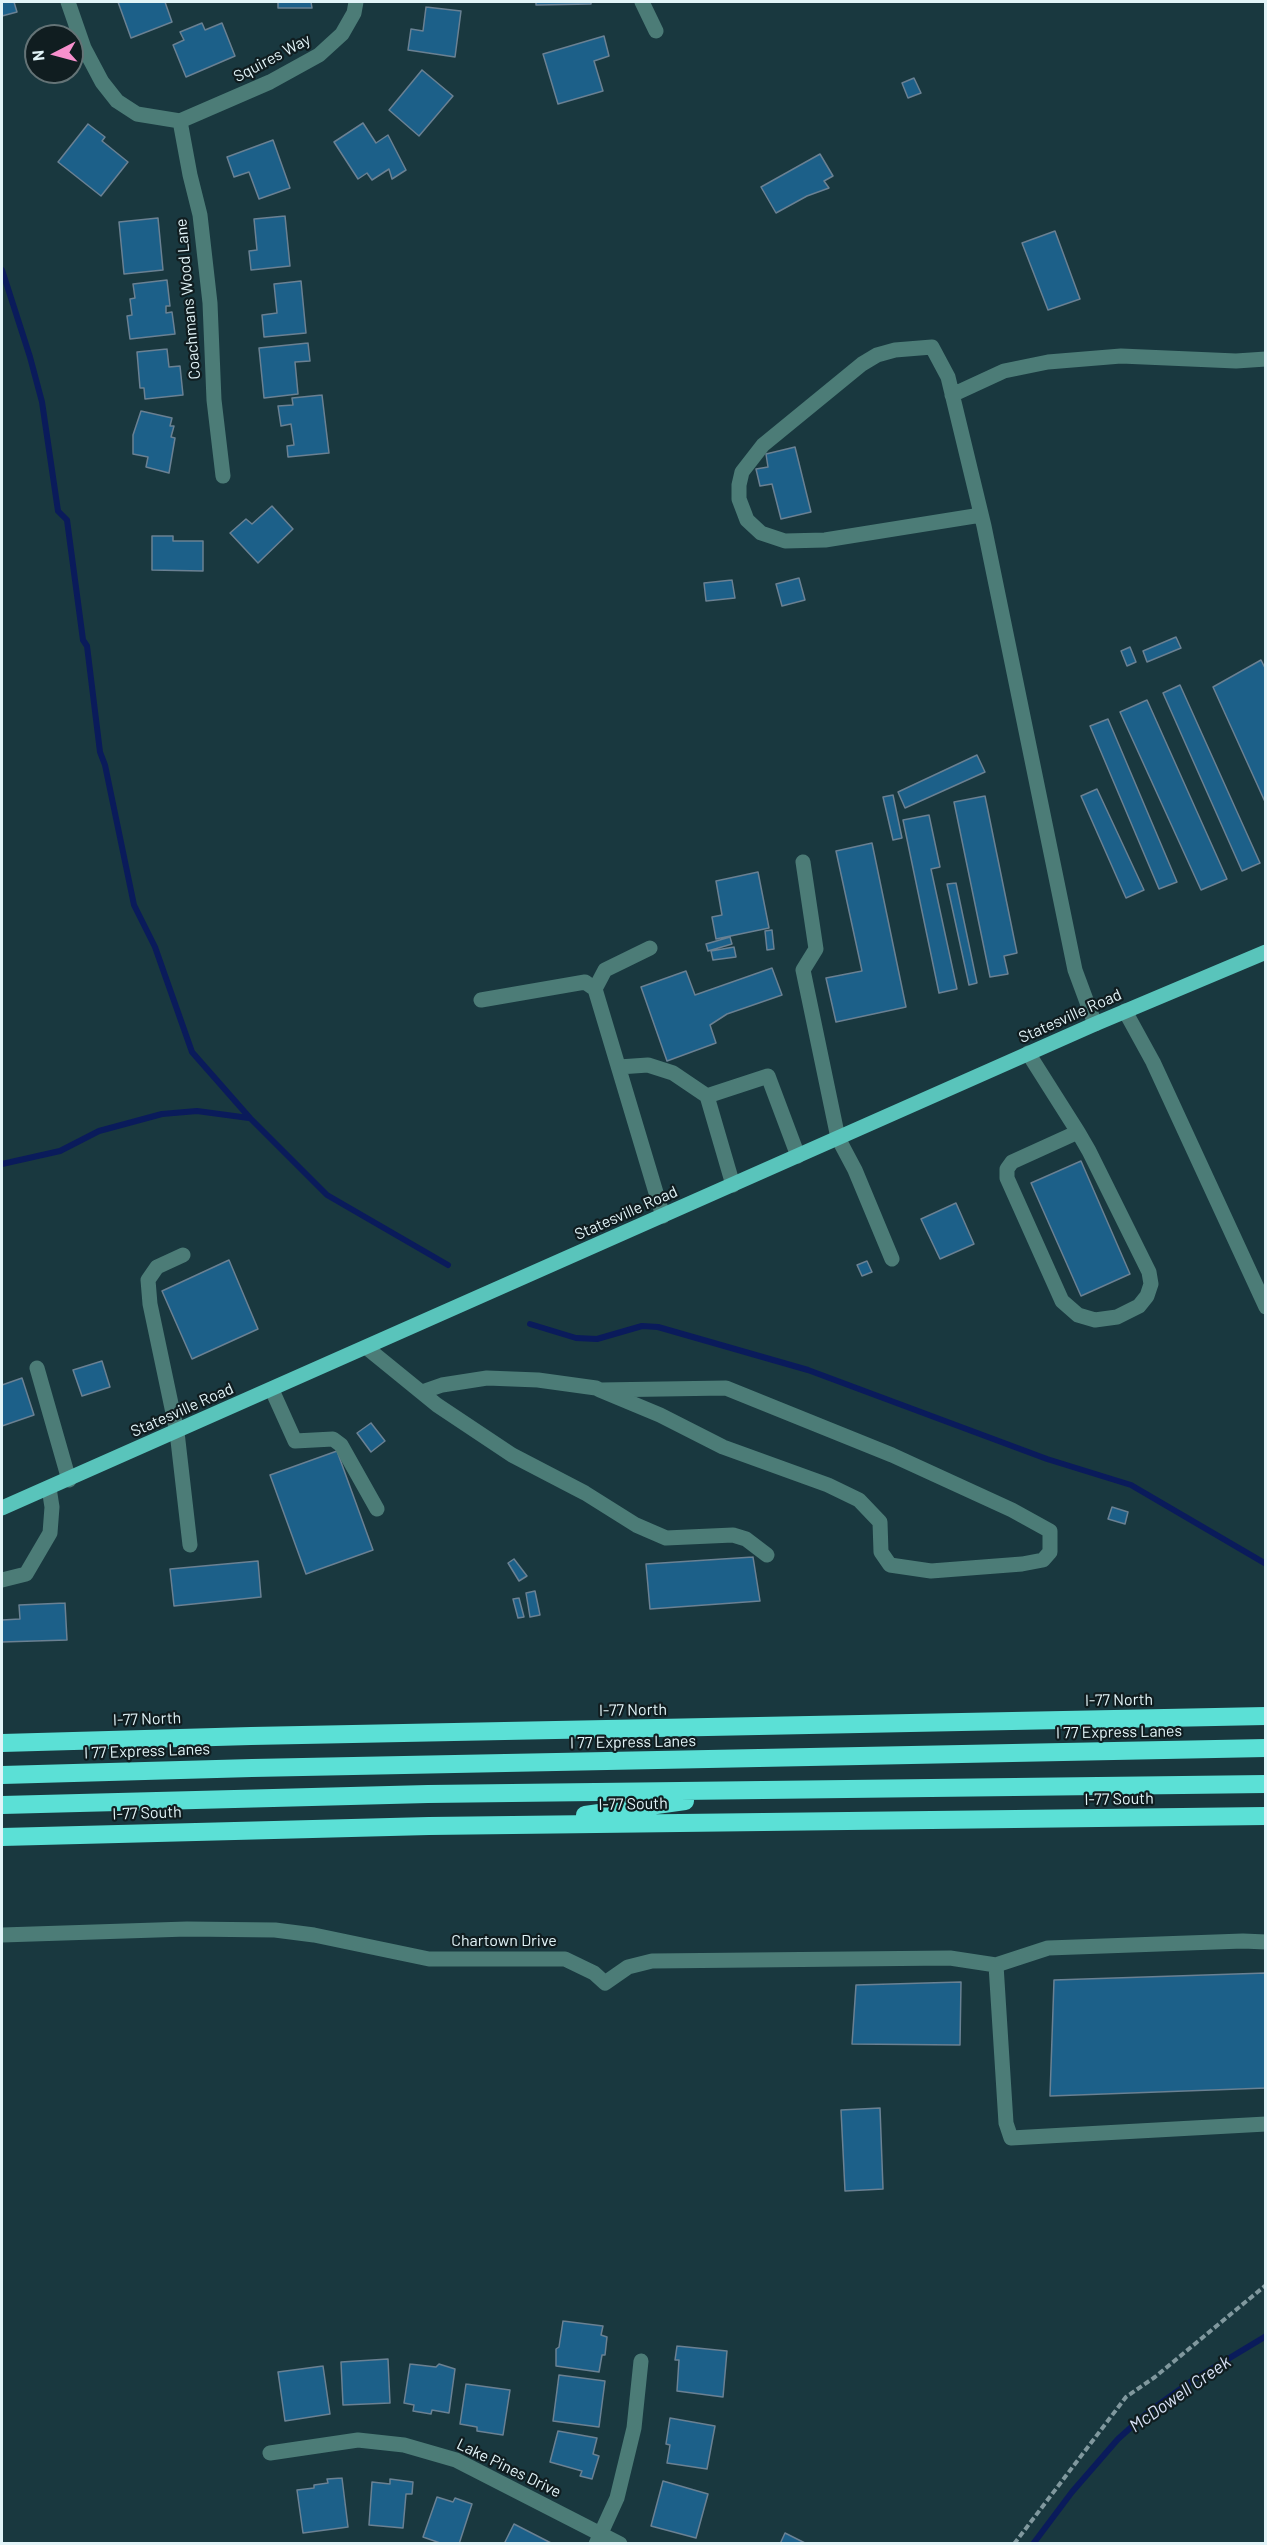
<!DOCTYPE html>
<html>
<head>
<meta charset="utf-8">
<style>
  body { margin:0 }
  #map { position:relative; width:1267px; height:2545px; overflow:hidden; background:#19383f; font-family:Barlow,sans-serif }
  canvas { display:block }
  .frame { position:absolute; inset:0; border:3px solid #e2f4f8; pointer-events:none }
  .north { position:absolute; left:24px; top:24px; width:60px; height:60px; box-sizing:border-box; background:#101d20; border:2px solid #647376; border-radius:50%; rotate:264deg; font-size:16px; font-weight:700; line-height:24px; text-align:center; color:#e2f4f8 }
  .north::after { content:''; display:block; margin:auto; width:21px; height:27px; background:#f790cd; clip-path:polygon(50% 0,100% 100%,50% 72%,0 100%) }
</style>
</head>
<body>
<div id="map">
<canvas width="1267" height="2545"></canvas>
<div class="frame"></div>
<div class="north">N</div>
</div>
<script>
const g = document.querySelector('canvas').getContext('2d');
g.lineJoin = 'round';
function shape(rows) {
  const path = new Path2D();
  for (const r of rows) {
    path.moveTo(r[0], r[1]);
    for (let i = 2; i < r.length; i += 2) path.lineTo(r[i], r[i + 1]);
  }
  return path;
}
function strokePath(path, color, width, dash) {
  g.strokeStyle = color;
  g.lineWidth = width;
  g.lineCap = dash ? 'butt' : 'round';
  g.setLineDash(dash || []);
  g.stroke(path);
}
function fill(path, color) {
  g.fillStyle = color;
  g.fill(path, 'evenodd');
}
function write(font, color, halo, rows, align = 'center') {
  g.font = font + ' Barlow,sans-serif';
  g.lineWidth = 4.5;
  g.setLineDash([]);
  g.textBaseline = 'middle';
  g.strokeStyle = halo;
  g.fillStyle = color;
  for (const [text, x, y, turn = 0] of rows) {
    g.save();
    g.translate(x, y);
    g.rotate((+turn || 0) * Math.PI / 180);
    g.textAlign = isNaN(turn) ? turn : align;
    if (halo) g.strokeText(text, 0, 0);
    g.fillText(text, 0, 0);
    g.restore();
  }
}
strokePath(shape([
  [2,270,30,357,42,402,58,511,67,520,83,640,87,646,100,752,105,765,134,905,155,947,192,1052,250,1118,327,1195,448,1265],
  [2,1164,60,1151,99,1131,162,1114,197,1111,249,1118],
  [530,1324,576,1338,597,1339,642,1326,658,1327,808,1370,1047,1459,1131,1485,1266,1564],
  [1033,2544,1072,2492,1118,2439,1147,2413,1193,2380,1266,2336]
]), '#0a1b5b', 6);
const building = shape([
  [2,2,14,2,17,12,2,16,2,2],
  [118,2,165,2,172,22,131,38,118,2],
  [278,2,311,2,312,8,278,8,278,2],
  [536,2,591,2,591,4,536,5,536,2],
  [426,7,461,11,455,57,408,50,411,29,423,31,426,7],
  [202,23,205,30,222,23,235,56,186,77,173,45,184,40,180,32,202,23],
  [604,36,609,56,594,61,603,91,558,104,543,54,604,36],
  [422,70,453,96,419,136,389,110,422,70],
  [914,78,921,93,908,98,902,83,914,78],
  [363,123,376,143,388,135,406,170,392,179,389,169,372,180,367,173,358,179,334,142,363,123],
  [88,124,105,137,102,141,128,162,101,196,58,162,88,124],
  [273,140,290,188,259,199,249,172,234,177,227,157,273,140],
  [820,154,833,176,824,181,829,188,807,196,776,213,761,187,820,154],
  [285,216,290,266,251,270,249,251,257,250,254,219,285,216],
  [158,218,163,270,124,274,119,222,158,218],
  [1055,231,1080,299,1048,310,1022,243,1055,231],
  [167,280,170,306,166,306,166,313,172,312,175,334,130,339,127,316,132,315,130,299,135,298,133,284,167,280],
  [301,281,306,333,264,337,262,315,277,313,274,284,301,281],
  [308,343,310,361,295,362,298,394,264,398,259,348,308,343],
  [167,349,169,367,180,366,183,395,145,399,144,388,140,388,137,352,167,349],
  [322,395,329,453,288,457,287,446,294,445,291,424,281,426,278,406,293,405,292,398,322,395],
  [141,411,172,418,170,426,174,426,171,437,175,438,169,473,146,467,148,457,133,454,133,435,141,411],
  [795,447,811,512,781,519,772,484,760,486,756,469,768,467,766,454,795,447],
  [272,506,293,529,258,563,230,533,246,519,252,524,272,506],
  [152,536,173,536,173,541,203,541,203,571,152,570,152,536],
  [799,578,805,600,782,606,776,584,799,578],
  [732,580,735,598,706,601,704,583,732,580],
  [1176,637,1181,648,1147,662,1143,651,1176,637],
  [1130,647,1136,662,1127,666,1121,651,1130,647],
  [1261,660,1266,670,1266,804,1213,687,1261,660],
  [1180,685,1260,863,1242,871,1163,693,1180,685],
  [1147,700,1227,879,1201,890,1120,712,1147,700],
  [1108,719,1177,882,1159,889,1090,726,1108,719],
  [977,755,985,772,905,808,898,792,977,755],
  [1097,789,1144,890,1126,898,1081,796,1097,789],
  [893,795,902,838,893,840,883,797,893,795],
  [985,796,1017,953,1004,956,1008,974,990,977,954,802,985,796],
  [929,815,940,867,931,869,957,989,939,993,903,820,929,815],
  [872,843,906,1007,836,1022,826,978,862,971,836,851,872,843],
  [758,872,769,928,716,939,712,917,722,915,716,881,758,872],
  [956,883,977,983,969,985,947,884,956,883],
  [772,930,774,949,767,950,765,931,772,930],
  [730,937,732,944,708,951,706,944,730,937],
  [734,947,736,957,713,960,711,951,734,947],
  [772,968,782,995,727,1014,710,1025,716,1043,667,1061,641,987,686,971,695,995,772,968],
  [1081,1161,1130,1274,1081,1296,1031,1183,1081,1161],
  [956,1203,974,1244,940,1259,921,1219,956,1203],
  [229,1260,258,1329,192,1359,162,1291,229,1260],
  [867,1261,872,1272,862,1276,857,1265,867,1261],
  [102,1361,110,1387,82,1396,73,1370,102,1361],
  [22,1378,34,1415,2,1426,2,1385,22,1378],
  [371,1423,385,1441,371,1452,357,1433,371,1423],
  [337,1451,373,1550,306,1574,270,1475,337,1451],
  [1112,1507,1128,1512,1125,1524,1108,1519,1112,1507],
  [753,1557,760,1601,650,1609,646,1564,753,1557],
  [514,1559,527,1576,519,1581,508,1563,514,1559],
  [258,1561,261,1597,174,1606,170,1569,258,1561],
  [535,1591,540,1615,530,1617,526,1593,535,1591],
  [519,1598,524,1617,518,1618,513,1599,519,1598],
  [65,1603,67,1640,2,1642,2,1620,20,1619,19,1605,65,1603],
  [1266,1973,1266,2088,1050,2096,1054,1980,1266,1973],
  [961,1982,960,2045,852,2044,856,1985,961,1982],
  [880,2108,883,2189,845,2191,841,2110,880,2108],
  [563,2321,603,2326,601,2335,607,2337,605,2355,602,2355,599,2372,556,2366,556,2349,559,2347,563,2321],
  [677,2346,727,2351,723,2397,677,2391,679,2360,675,2360,677,2346],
  [388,2359,390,2403,343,2405,341,2362,388,2359],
  [410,2364,436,2367,439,2364,455,2369,449,2413,432,2410,431,2414,413,2411,414,2405,404,2403,410,2364],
  [323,2366,330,2414,285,2421,278,2372,323,2366],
  [559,2375,605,2381,599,2427,553,2421,559,2375],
  [466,2384,510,2390,503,2435,477,2431,477,2427,460,2424,466,2384],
  [670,2418,715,2426,707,2469,667,2463,670,2445,666,2444,670,2418],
  [558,2431,597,2438,593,2454,599,2456,592,2479,580,2476,582,2471,550,2462,558,2431],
  [342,2478,348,2527,303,2533,297,2490,314,2488,314,2485,328,2483,327,2479,342,2478],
  [390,2479,413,2482,412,2494,406,2494,403,2528,369,2525,372,2482,390,2484,390,2479],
  [663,2481,708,2494,696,2538,651,2526,663,2481],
  [437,2497,453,2502,455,2498,472,2504,459,2544,443,2544,423,2537,437,2497],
  [514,2524,553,2544,504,2544,514,2524],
  [785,2533,807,2544,780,2544,785,2533]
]);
fill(building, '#1c6089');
strokePath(building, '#6a8193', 1.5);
strokePath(shape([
  [1014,2544,1126,2397,1155,2377,1266,2285]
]), '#80989e', 4, [6, 3]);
strokePath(shape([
  [68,2,84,48,102,82,117,101,137,114,180,121,270,82,319,55,342,34,354,13,356,2],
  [642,2,656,31],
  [180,121,190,175,200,215,210,303,214,400,223,476],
  [952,395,1004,371,1048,362,1121,356,1236,361,1266,359],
  [981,515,825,540,785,541,761,533,747,520,739,499,739,485,742,472,763,445,862,364,877,355,895,350,932,347,948,377,984,526,1075,970,1095,1024],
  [803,862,816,949,803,970,838,1138,855,1170,892,1259],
  [595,989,605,970,650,948],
  [481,1000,585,982,595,989,663,1216],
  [1125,1011,1153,1062,1266,1307],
  [1028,1053,1078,1132,1089,1151,1149,1272,1151,1284,1147,1296,1139,1306,1117,1317,1095,1320,1078,1315,1062,1301,1007,1178,1007,1169,1012,1162,1078,1132],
  [619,1067,648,1065,673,1073,707,1096],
  [733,1185,707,1096,768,1076,798,1156],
  [183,1255,157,1267,148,1280,150,1304,177,1432,190,1545],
  [367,1348,437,1405,512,1455,585,1493,636,1525,666,1538,733,1535,746,1539,767,1555],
  [37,1368,69,1480],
  [272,1390,295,1441,333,1439,341,1445,377,1509],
  [422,1392,442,1385,487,1378,538,1380,596,1388,600,1390,660,1415,723,1447,828,1485,859,1500,880,1522,881,1552,890,1565,931,1571,1022,1564,1043,1560,1050,1552,1050,1531,1012,1510,892,1455,726,1388,600,1390],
  [2,1580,26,1574,50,1533,52,1507,49,1488],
  [2,1935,187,1929,275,1930,314,1935,429,1959,565,1959,594,1973,605,1983,628,1967,652,1961,950,1958,996,1965,1048,1948,1243,1941,1266,1942],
  [996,1965,1006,2123,1011,2138,1266,2124],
  [270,2453,358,2440,404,2445,456,2460,620,2544],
  [596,2544,617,2498,634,2428,641,2361]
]), '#4c7c77', 15);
strokePath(shape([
  [2,1508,1095,1024,1266,952]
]), '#59c4bb', 15);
strokePath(shape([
  [2,1743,251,1736,1266,1716],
  [2,1775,252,1768,1266,1748],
  [2,1805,428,1794,1266,1784],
  [585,1815,685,1801],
  [2,1837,429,1826,1266,1816]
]), '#5be0d6', 18);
write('16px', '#e2f4f8', '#101d20', [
  ["Squires Way",272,58,-28],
  ["Coachmans Wood Lane",188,299,-95],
  ["Statesville Road",1070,1016,-24],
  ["Statesville Road",626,1213,-24],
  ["Statesville Road",182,1410,-24],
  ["I-77 North",1119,1700,-1],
  ["I-77 North",633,1710,-1],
  ["I-77 North",147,1719,-2],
  ["I 77 Express Lanes",1119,1732,-1],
  ["I 77 Express Lanes",633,1742,-1],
  ["I 77 Express Lanes",147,1751,-2],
  ["I-77 South",1119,1799,-1],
  ["I-77 South",633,1804,-1],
  ["I-77 South",147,1813,-2],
  ["Chartown Drive",504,1941],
  ["Lake Pines Drive",509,2468,26]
]);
write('italic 18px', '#dae3f7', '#101d20', [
  ["McDowell Creek",1180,2394,-35]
]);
</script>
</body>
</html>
